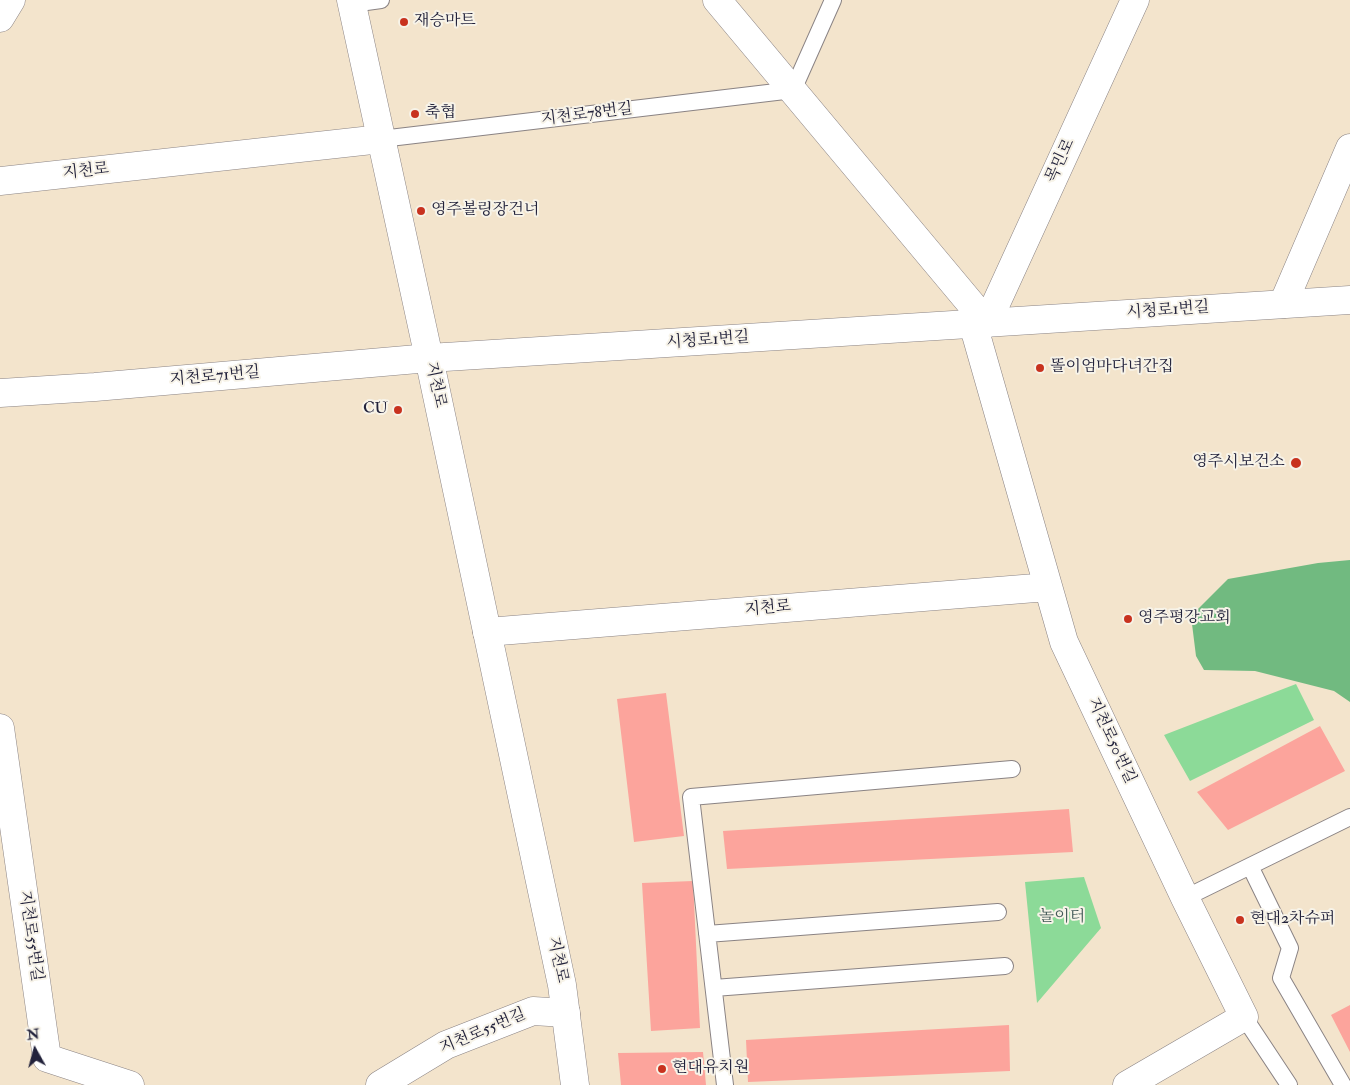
<!DOCTYPE html>
<html>
<head>
<meta charset="utf-8">
<style>
  body { margin:0 }
  #map { position:relative; width:1350px; height:1085px; overflow:hidden; background:#f3e4cc; font-family:"IM FELL Double Pica",serif }
  canvas { display:block }
  .north { position:absolute; left:10px; top:1025px; width:50px; height:50px; -webkit-text-stroke:4px #f7f3e8; paint-order:stroke; rotate:353deg; font-size:14px; font-weight:700; line-height:20px; text-align:center; color:#22223b }
  .north::after { content:''; display:block; margin:auto; width:18px; height:22px; background:#22223b; clip-path:polygon(50% 0,100% 100%,50% 72%,0 100%) }
</style>
</head>
<body>
<div id="map">
<canvas width="1350" height="1085"></canvas>
<div class="north">N</div>
</div>
<script>
const g = document.querySelector('canvas').getContext('2d');
g.lineJoin = 'round';
function fill(path, color) {
  g.fillStyle = color;
  g.fill(path, 'evenodd');
}
function shape(rows) {
  const path = new Path2D();
  for (const r of rows) {
    path.moveTo(r[0], r[1]);
    for (let i = 2; i < r.length; i += 2) path.lineTo(r[i], r[i + 1]);
  }
  return path;
}
function strokePath(path, color, width, dash) {
  g.strokeStyle = color;
  g.lineWidth = width;
  g.lineCap = dash ? 'butt' : 'round';
  g.setLineDash(dash || []);
  g.stroke(path);
}
function write(font, color, halo, rows, align = 'center') {
  g.font = font + ' "IM FELL Double Pica","Noto Serif KR",serif';
  g.lineWidth = 4;
  g.setLineDash([]);
  g.textBaseline = 'middle';
  g.strokeStyle = halo;
  g.fillStyle = color;
  for (const [text, x, y, turn = 0] of rows) {
    g.save();
    g.translate(x, y);
    g.rotate((+turn || 0) * Math.PI / 180);
    g.textAlign = isNaN(turn) ? turn : align;
    if (halo) g.strokeText(text, 0, 0);
    g.fillText(text, 0, 0);
    g.restore();
  }
}
fill(shape([
  [1296,684,1314,720,1190,781,1164,735],
  [1084,877,1101,928,1037,1003,1025,882]
]), '#8cda98');
fill(shape([
  [1350,560,1350,702,1334,691,1255,671,1204,670,1196,656,1191,616,1228,579,1318,563]
]), '#71ba80');
fill(shape([
  [666,693,684,836,634,842,617,699],
  [1320,726,1345,771,1228,830,1197,792],
  [1069,809,1073,852,727,869,723,831],
  [693,881,700,1028,651,1031,642,883],
  [1350,1005,1350,1052,1331,1015],
  [1009,1025,1010,1071,748,1082,746,1040],
  [703,1052,706,1085,621,1085,618,1053]
]), '#fca49c');
const lane = shape([
  [352,4,381,0],
  [381,139,793,90,833,0],
  [1250,866,1290,948,1281,978,1343,1085],
  [1185,898,1350,817],
  [707,934,998,912],
  [714,988,1005,966],
  [1244,1017,1289,1085],
  [725,1085,691,797,1012,769]
]);
const street = shape([
  [717,0,987,323,1135,0],
  [0,18,11,0],
  [0,181,381,139],
  [1283,304,1350,148],
  [973,324,1064,642,1185,898,1244,1017,1127,1085],
  [0,393,95,387,429,358],
  [487,632,1048,587],
  [0,728,47,1058,130,1085],
  [380,1085,446,1045,533,1011,566,1013]
]);
const secondary = shape([
  [351,0,429,358,562,985,575,1085],
  [429,358,1350,300]
]);
strokePath(lane, '#8a8384', 18);
strokePath(street, '#8a8384', 29);
strokePath(secondary, '#8a8384', 29);
strokePath(lane, '#fff', 16);
strokePath(street, '#fff', 28);
strokePath(secondary, '#fff', 28);
for (const [x, y, r, color] of [
  [404,22,5,"#c8321e"],
  [415,114,5,"#c8321e"],
  [421,211,5,"#c8321e"],
  [1040,368,5,"#c8321e"],
  [398,410,5,"#c8321e"],
  [1296,463,6,"#c8321e"],
  [1128,619,5,"#c8321e"],
  [1240,920,5,"#c8321e"],
  [662,1069,5,"#c8321e"]
]) {
  const dot = new Path2D();
  dot.arc(x, y, r, 0, 2 * Math.PI);
  g.fillStyle = color;
  g.fill(dot);
  strokePath(dot, '#f7f3e8', 2);
}
write('16px', '#22223b', '#f7f3e8', [
  ["재승마트",414,22],
  ["축협",425,114],
  ["영주볼링장건너",431,211],
  ["똘이엄마다녀간집",1050,368],
  ["CU",388,410,"right"],
  ["영주시보건소",1285,463,"right"],
  ["영주평강교회",1138,619],
  ["현대2차슈퍼",1250,920],
  ["현대유치원",672,1069]
], 'left');
write('16px', '#22223b', '#f7f3e8', [
  ["지천로78번길",587,115,-7],
  ["목민로",1061,161,-65],
  ["지천로",86,172,-6],
  ["시청로1번길",1168,311,-4],
  ["시청로1번길",708,341,-4],
  ["지천로71번길",215,377,-5],
  ["지천로",435,385,78],
  ["지천로",768,609,-5],
  ["지천로50번길",1111,741,65],
  ["지천로55번길",30,936,82],
  ["지천로",557,960,78],
  ["지천로55번길",483,1032,-23]
]);
write('16px', '#425957', '#f7f3e8', [
  ["놀이터",1062,918]
]);
</script>
</body>
</html>
